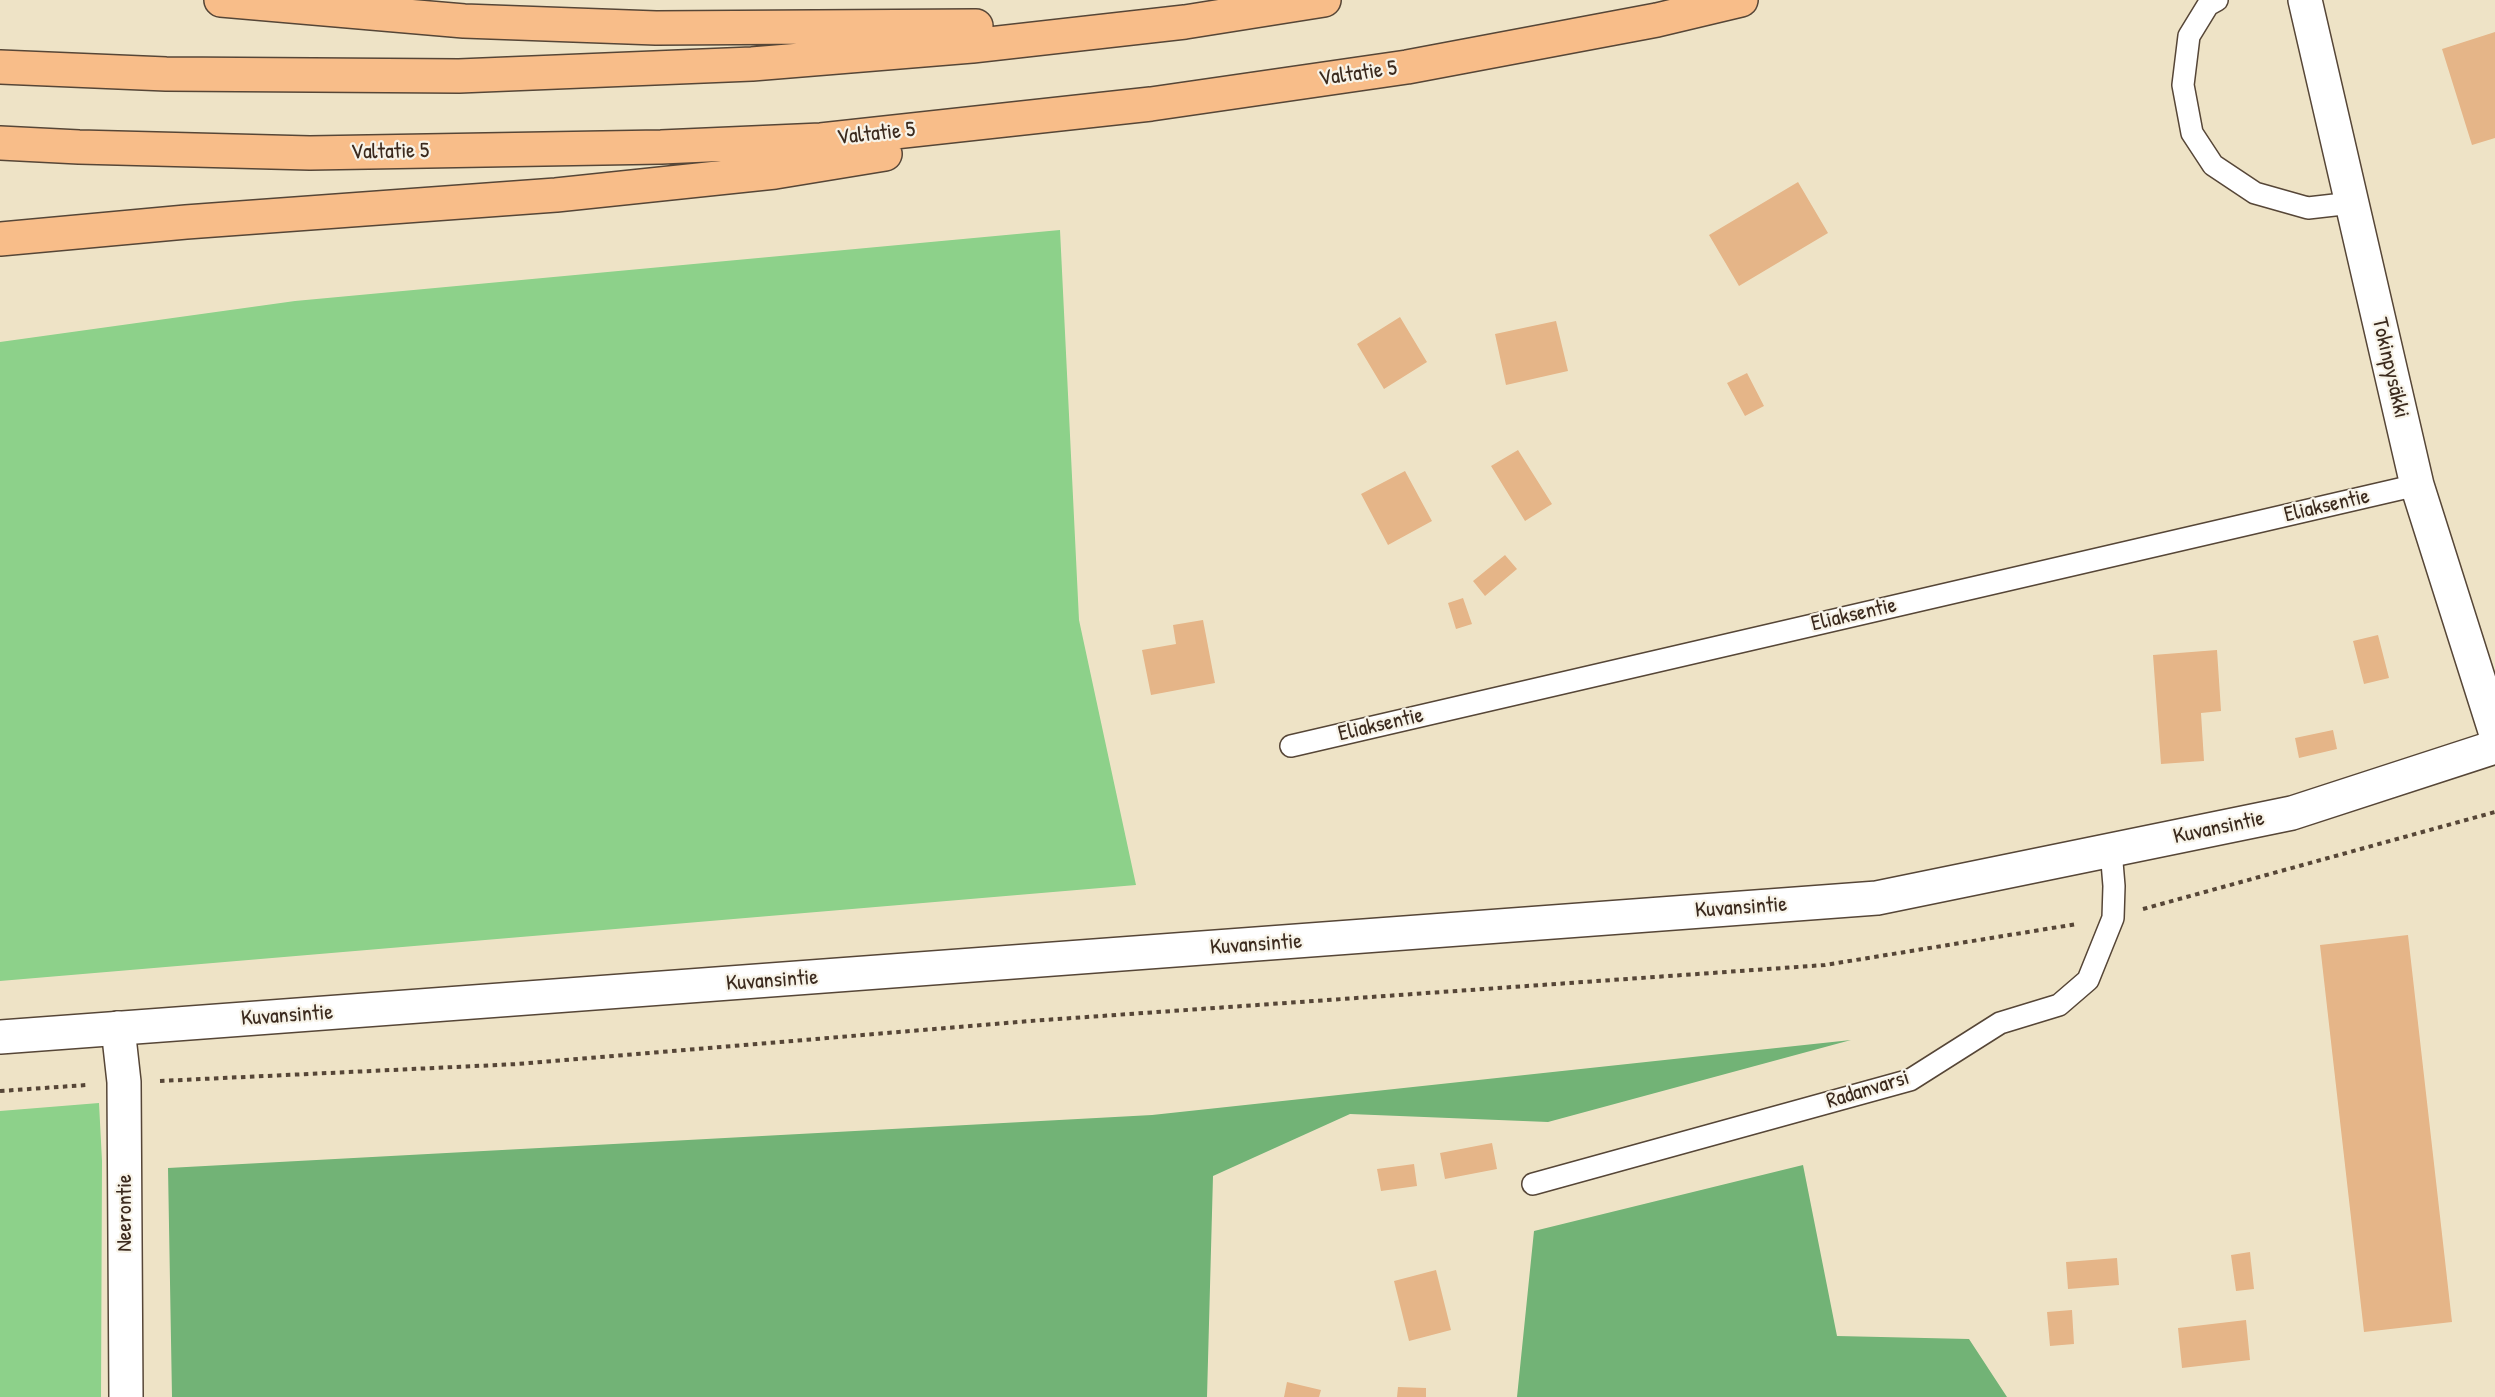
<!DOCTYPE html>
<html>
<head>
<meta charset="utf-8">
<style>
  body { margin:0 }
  canvas { display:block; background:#eee3c6 }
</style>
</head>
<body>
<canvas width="2495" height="1397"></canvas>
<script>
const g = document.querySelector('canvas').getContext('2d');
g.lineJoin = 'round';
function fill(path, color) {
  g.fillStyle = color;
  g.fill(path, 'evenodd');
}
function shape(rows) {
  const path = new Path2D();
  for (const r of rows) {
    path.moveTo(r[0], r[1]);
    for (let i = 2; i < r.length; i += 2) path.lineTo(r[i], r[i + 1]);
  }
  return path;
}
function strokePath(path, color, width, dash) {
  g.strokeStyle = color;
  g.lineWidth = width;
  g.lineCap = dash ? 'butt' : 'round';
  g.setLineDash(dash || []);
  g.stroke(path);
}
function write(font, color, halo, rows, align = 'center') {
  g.font = font + ' "Patrick Hand",sans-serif';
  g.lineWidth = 4.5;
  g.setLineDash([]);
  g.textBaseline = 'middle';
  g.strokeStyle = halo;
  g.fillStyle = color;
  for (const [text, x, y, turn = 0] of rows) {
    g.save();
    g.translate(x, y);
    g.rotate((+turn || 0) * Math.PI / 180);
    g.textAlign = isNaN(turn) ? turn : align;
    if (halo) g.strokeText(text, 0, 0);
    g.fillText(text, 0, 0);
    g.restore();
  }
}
fill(shape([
  [1060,230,1079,620,1136,885,0,981,0,342,295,301],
  [99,1103,102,1161,101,1397,0,1397,0,1111]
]), '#8dd18a');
fill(shape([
  [1851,1040,1548,1122,1350,1114,1213,1176,1207,1397,172,1397,168,1168,1152,1115],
  [1803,1165,1837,1336,1969,1339,2007,1397,1517,1397,1534,1231]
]), '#72b376');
fill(shape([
  [2495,32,2495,138,2472,145,2442,49],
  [1798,182,1828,233,1739,286,1709,235],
  [1400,317,1427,362,1384,389,1357,344],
  [1556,321,1568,371,1506,385,1495,334],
  [1747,373,1764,406,1745,416,1727,383],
  [1518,450,1552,504,1525,521,1491,466],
  [1405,471,1432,521,1388,545,1361,494],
  [1505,555,1517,569,1485,596,1473,581],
  [1463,598,1472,624,1456,629,1448,603],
  [1203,620,1215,683,1151,695,1142,650,1176,644,1173,625],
  [2378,635,2389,678,2364,684,2353,641],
  [2217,650,2221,711,2201,713,2204,761,2161,764,2153,655],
  [2333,730,2337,749,2299,758,2295,738],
  [2408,935,2452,1322,2364,1332,2320,945],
  [1492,1143,1497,1169,1445,1179,1440,1153],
  [1414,1164,1417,1186,1381,1191,1377,1169],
  [2250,1252,2254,1289,2236,1291,2231,1255],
  [2117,1258,2119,1285,2068,1289,2066,1262],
  [1436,1270,1451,1330,1409,1341,1394,1281],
  [2072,1310,2074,1344,2050,1346,2047,1312],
  [2246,1320,2250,1360,2182,1368,2178,1328],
  [1287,1382,1321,1390,1319,1397,1284,1397],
  [1398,1387,1426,1388,1426,1397,1397,1397]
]), '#e5b588');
const service = shape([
  [2217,0,2208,5,2189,36,2183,85,2192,133,2213,165,2255,193,2308,208,2352,203],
  [1291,746,2417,485],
  [1533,1184,1910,1080,2000,1023,2059,1005,2088,980,2113,918,2114,886,2111,850]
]);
const minor = shape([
  [2305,0,2417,485,2495,731],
  [118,1028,124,1082,126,1397]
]);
const tertiary = shape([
  [0,1037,1877,898,2292,813,2495,747]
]);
const trunk = shape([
  [221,0,464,21,656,28,976,26],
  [0,67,166,74,459,76,752,64,972,46,1185,22,1324,0],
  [0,143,79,147,310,153,661,147,821,140,1151,104,1407,67,1657,20,1741,0],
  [0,239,186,222,556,195,775,172,885,154]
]);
strokePath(service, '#564637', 24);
strokePath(minor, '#564637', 36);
strokePath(tertiary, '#564637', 36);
strokePath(trunk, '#564637', 36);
strokePath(shape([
  [2143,909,2495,812],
  [160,1081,518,1064,1030,1021,1825,965,2077,924],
  [0,1091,87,1085]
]), '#564637', 4, [4.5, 4.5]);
strokePath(service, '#fff', 21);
strokePath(minor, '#fff', 33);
strokePath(tertiary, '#fff', 33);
strokePath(trunk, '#f8bd89', 33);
write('22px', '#3b2a1e', '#f7f3e8', [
  ["Valtatie 5",1358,74,-8],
  ["Valtatie 5",876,134,-6],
  ["Valtatie 5",390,152,-1],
  ["Tokinpysäkki",2390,368,77],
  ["Eliaksentie",2327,506,-13],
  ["Eliaksentie",1854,615,-13],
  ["Eliaksentie",1381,725,-13],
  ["Kuvansintie",2219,828,-12],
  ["Kuvansintie",1741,908,-4],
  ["Kuvansintie",1256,945,-4],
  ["Kuvansintie",772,981,-4],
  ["Kuvansintie",287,1016,-4],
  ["Radanvarsi",1868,1090,-17],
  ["Neerontie",125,1213,-90]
]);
</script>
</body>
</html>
